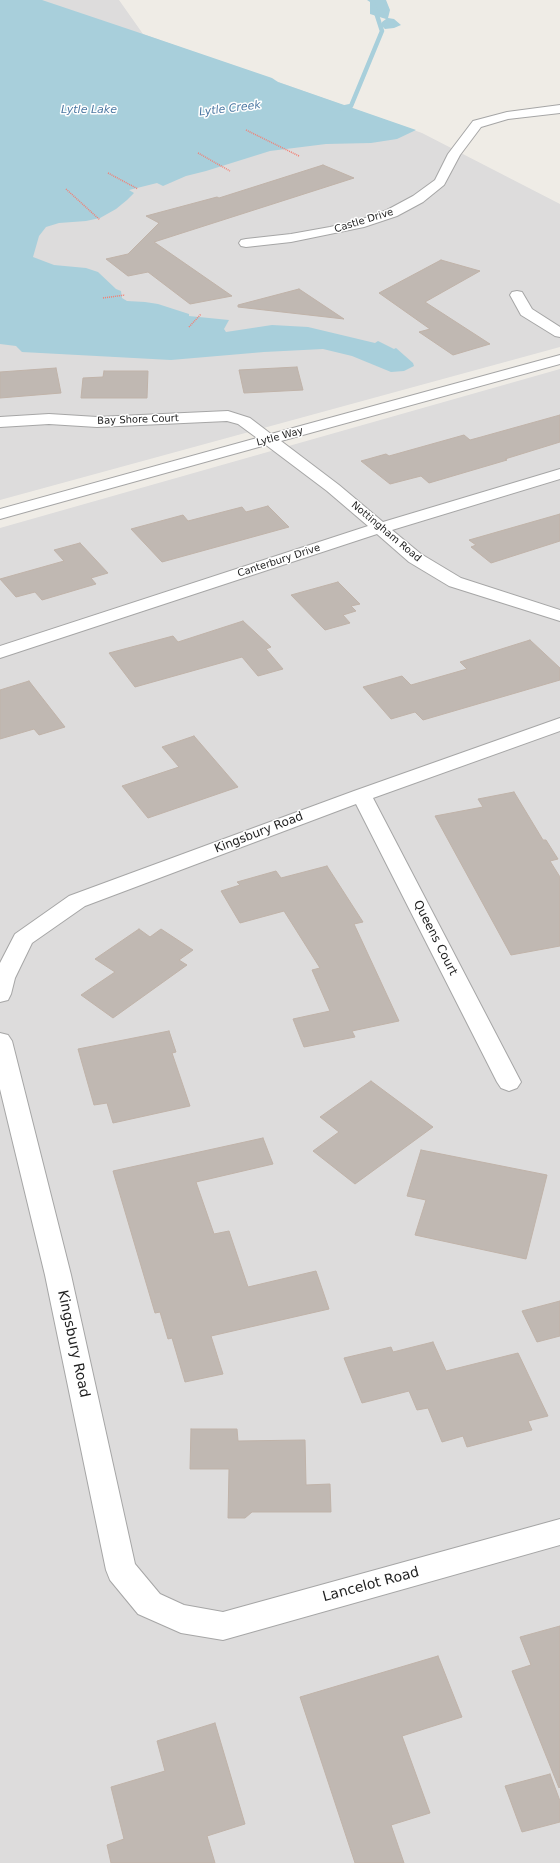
<!DOCTYPE html>
<html>
<head>
<meta charset="utf-8">
<style>
  body { margin:0 }
  canvas { display:block; background:#efece6 }
</style>
</head>
<body>
<canvas width="560" height="1863"></canvas>
<script>
const g = document.querySelector('canvas').getContext('2d');
g.lineJoin = 'round';
function fill(path, color) {
  g.fillStyle = color;
  g.fill(path, 'evenodd');
}
function shape(rows) {
  const path = new Path2D();
  for (const r of rows) {
    path.moveTo(r[0], r[1]);
    for (let i = 2; i < r.length; i += 2) path.lineTo(r[i], r[i + 1]);
  }
  return path;
}
function strokePath(path, color, width, dash) {
  g.strokeStyle = color;
  g.lineWidth = width;
  g.lineCap = dash ? 'butt' : 'round';
  g.setLineDash(dash || []);
  g.stroke(path);
}
function write(font, color, halo, rows, align = 'center') {
  g.font = font + ' "DejaVu Sans",sans-serif';
  g.lineWidth = 3;
  g.setLineDash([]);
  g.textBaseline = 'middle';
  g.strokeStyle = halo;
  g.fillStyle = color;
  for (const [text, x, y, turn = 0] of rows) {
    g.save();
    g.translate(x, y);
    g.rotate((+turn || 0) * Math.PI / 180);
    g.textAlign = isNaN(turn) ? turn : align;
    if (halo) g.strokeText(text, 0, 0);
    g.fillText(text, 0, 0);
    g.restore();
  }
}
fill(shape([
  [0,0,119,0,143,34,422,133,560,204,560,347,0,500],
  [560,369,560,1863,0,1863,0,528]
]), '#dddcdc');
fill(shape([
  [0,0,42,0,143,34,272,78,278,82,416,130,397,139,371,143,326,144,270,151,206,171,186,176,163,186,157,183,129,190,134,193,127,200,116,209,100,218,86,221,59,223,46,227,39,236,33,257,54,265,86,268,98,272,116,289,121,291,122,298,127,301,145,302,158,304,189,314,189,316,229,320,224,329,226,332,272,325,308,327,375,343,378,341,394,349,396,348,413,363,414,366,404,371,391,372,352,356,323,349,264,352,171,360,22,352,16,346,0,344],
  [367,0,386,0,390,10,388,18,394,19,401,25,394,28,385,29,382,26,382,22,386,19,370,14,370,2]
]), '#a8cfdb');
strokePath(shape([
  [341,108,351,106,382,31,372,0]
]), '#a8cfdb', 4.5);
const building = shape([
  [323,165,354,178,154,242,232,296,190,304,148,272,128,276,106,259,128,254,159,223,146,216,217,197,219,198,323,165],
  [441,260,480,271,425,302,490,344,453,355,419,332,430,329,379,293,441,260],
  [299,289,344,319,238,307,238,305,299,289],
  [297,367,303,390,244,393,239,370,297,367],
  [56,368,61,393,0,398,0,372,56,368],
  [104,371,148,371,147,398,81,398,83,378,103,377,104,371],
  [560,415,560,442,505,459,507,460,429,483,421,476,390,484,361,461,386,454,389,456,464,435,470,440,481,437,560,415],
  [268,506,289,527,162,562,131,529,183,515,188,521,242,507,246,512,268,506],
  [560,514,560,541,491,563,471,547,476,545,469,540,560,514],
  [80,543,108,573,91,578,96,584,42,600,35,592,16,597,0,579,64,561,54,550,80,543],
  [338,582,360,604,351,606,356,611,343,615,350,623,325,630,291,595,338,582],
  [243,621,271,647,266,649,283,669,258,676,242,657,135,687,109,653,173,636,178,642,243,621],
  [530,640,560,668,560,680,423,720,415,712,391,719,363,687,402,676,411,685,467,669,460,662,530,640],
  [29,681,65,727,39,735,34,729,0,739,0,690,29,681],
  [194,736,238,787,148,818,122,786,179,767,162,747,194,736],
  [514,792,543,840,546,840,558,859,550,861,560,877,560,946,511,955,435,816,483,807,478,799,514,792],
  [327,866,363,922,354,924,399,1021,352,1031,355,1037,304,1047,293,1019,330,1011,312,970,320,968,284,911,240,923,221,891,240,885,237,882,276,871,281,878,327,866],
  [139,929,150,937,161,929,193,950,179,960,187,965,113,1018,81,995,115,972,95,959,139,929],
  [169,1031,176,1052,172,1053,190,1106,113,1123,107,1103,94,1105,78,1049,169,1031],
  [371,1081,433,1127,355,1184,313,1151,339,1132,320,1117,371,1081],
  [263,1138,273,1164,196,1182,214,1234,229,1231,248,1287,316,1271,329,1309,211,1336,223,1374,185,1382,172,1338,168,1339,160,1312,155,1313,113,1171,263,1138],
  [421,1150,547,1175,526,1259,415,1235,426,1200,407,1196,421,1150],
  [560,1301,560,1336,537,1342,522,1311,560,1301],
  [433,1342,446,1371,518,1353,548,1416,528,1421,532,1430,467,1447,463,1436,442,1442,428,1408,417,1410,409,1391,362,1403,344,1358,391,1347,393,1352,433,1342],
  [191,1429,237,1429,238,1441,305,1440,306,1485,330,1484,331,1512,252,1512,245,1518,228,1518,229,1469,190,1469,191,1429],
  [560,1626,560,1787,559,1788,512,1671,531,1665,520,1637,560,1626],
  [438,1656,462,1717,402,1736,430,1813,391,1825,404,1863,355,1863,300,1697,438,1656],
  [215,1723,245,1824,207,1836,215,1863,111,1863,107,1845,124,1839,111,1787,165,1771,157,1741,215,1723],
  [550,1774,560,1801,560,1822,522,1832,505,1786,550,1774]
]);
fill(building, '#c0b8b2');
strokePath(building, '#c0b3a9', 1);
const minor = shape([
  [560,105,560,113,508,119,481,127,460,155,444,185,423,202,397,216,364,227,291,242,246,247,241,246,239,243,241,240,246,239,291,234,330,227,360,220,387,210,413,196,435,180,448,154,473,121,507,112,560,105],
  [517,291,522,292,532,309,560,327,560,337,555,336,521,315,510,295,512,292,517,291],
  [560,355,560,364,281,441,339,485,383,522,560,469,560,479,392,530,421,554,461,578,560,610,560,621,449,586,409,562,377,534,0,658,0,646,368,526,327,491,266,445,0,519,0,509,257,438,238,424,227,421,97,427,49,424,0,427,0,417,49,414,97,417,228,411,250,418,271,434,560,355],
  [560,718,560,731,373,798,521,1082,517,1088,509,1091,501,1088,497,1082,356,804,85,906,32,943,15,978,11,994,8,1000,0,1002,0,963,15,934,69,896,354,791,560,718],
  [0,1033,8,1035,12,1041,71,1275,135,1564,160,1594,184,1605,223,1612,560,1519,560,1545,223,1640,181,1633,138,1614,110,1580,106,1570,45,1275,0,1089,0,1033]
]);
strokePath(minor, '#a6a6a6', 2);
strokePath(shape([
  [246,130,299,156],
  [198,153,230,171],
  [108,173,138,189],
  [66,189,100,220],
  [103,298,125,295],
  [189,327,201,314]
]), '#f37f73', 1.5, [1, 1]);
fill(minor, '#fff');
write('10px', '#1f1f1f', '#fff', [
  ["Castle Drive",364,221,-17],
  ["Bay Shore Court",138,420,-2],
  ["Lytle Way",280,437,-15],
  ["Nottingham Road",386,532,40],
  ["Canterbury Drive",279,561,-18]
]);
write('italic 11px', '#4c78a2', '#fff', [
  ["Lytle Creek",230,109,-7],
  ["Lytle Lake",89,110]
]);
write('12px', '#1f1f1f', '#fff', [
  ["Kingsbury Road",259,833,-21],
  ["Queens Court",435,938,63]
]);
write('14px', '#1f1f1f', '#fff', [
  ["Kingsbury Road",73,1344,78],
  ["Lancelot Road",371,1585,-15]
]);
</script>
</body>
</html>
